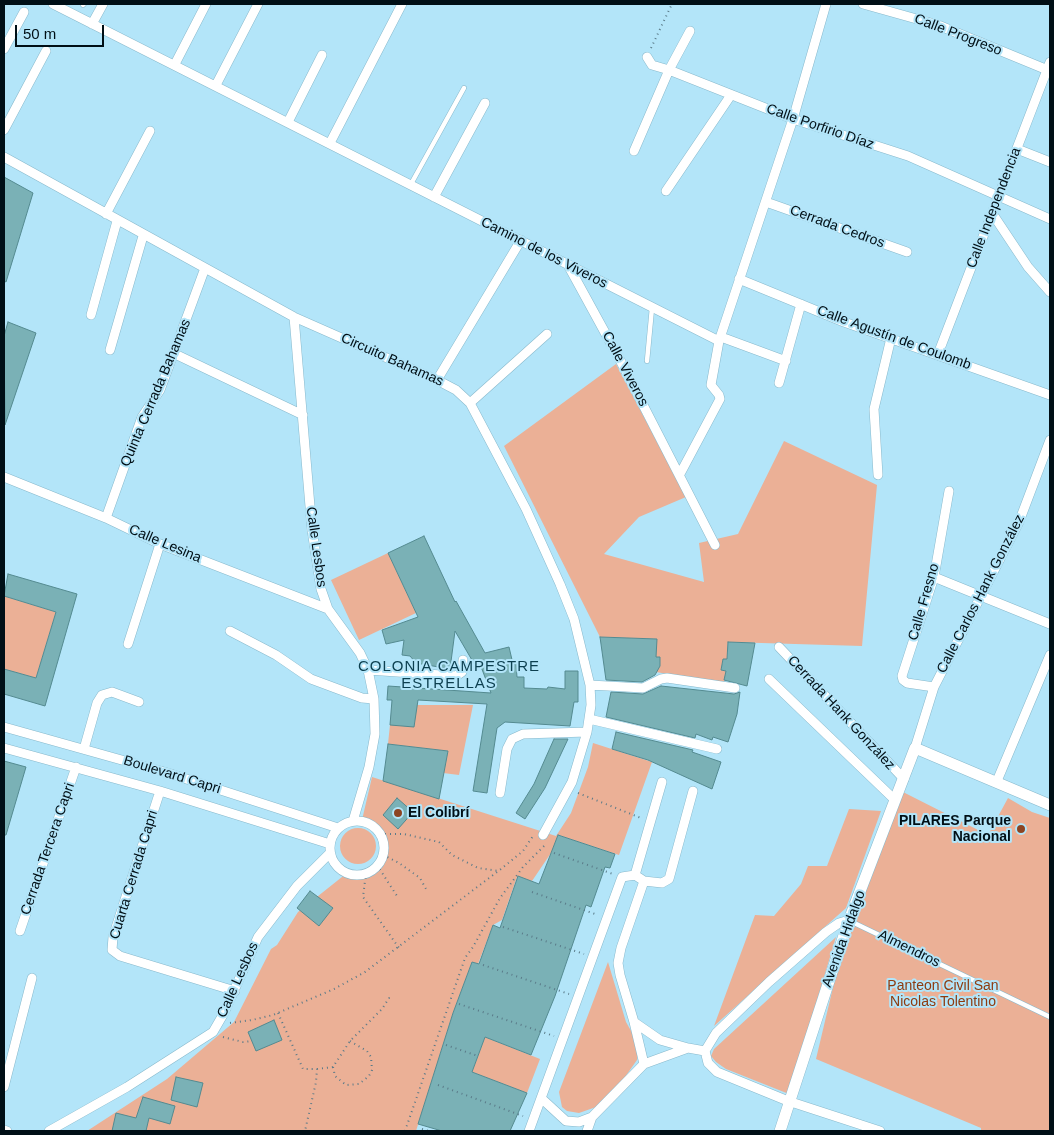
<!DOCTYPE html>
<html>
<head>
<meta charset="utf-8">
<style>
  body { margin:0 }
  #map { position:relative; width:1054px; height:1135px; overflow:hidden; background:#b3e5f9; font-family:Arial,sans-serif }
  canvas { display:block }
  .frame { position:absolute; inset:0; border:5px solid #000f16; pointer-events:none }
  .scale { position:absolute; left:15px; top:25px; width:89px; height:22px; box-sizing:border-box; border:2px solid #000f16; border-top:0; padding-left:6px; font-size:15px; line-height:18px; white-space:nowrap; color:#000f16; -webkit-text-stroke:4px #b3e5f9; paint-order:stroke }
</style>
</head>
<body>
<div id="map">
<canvas width="1054" height="1135"></canvas>
<div class="frame"></div>
<div class="scale">50 m</div>
</div>
<script>
const g = document.querySelector('canvas').getContext('2d');
g.lineJoin = 'round';
function fill(path, color) {
  g.fillStyle = color;
  g.fill(path, 'evenodd');
}
function shape(rows) {
  const path = new Path2D();
  for (const r of rows) {
    if (r.length === 3) {
      path.moveTo(r[0] + r[2], r[1]);
      path.arc(r[0], r[1], r[2], 0, 2 * Math.PI);
      continue;
    }
    path.moveTo(r[0], r[1]);
    for (let i = 2; i < r.length; i += 2) path.lineTo(r[i], r[i + 1]);
  }
  return path;
}
function strokePath(path, color, width, dash) {
  g.strokeStyle = color;
  g.lineWidth = width;
  g.lineCap = dash ? 'butt' : 'round';
  g.setLineDash(dash || []);
  g.stroke(path);
}
function write(font, color, halo, rows, align = 'center') {
  g.font = font + ' Arial,sans-serif';
  g.lineWidth = 4;
  g.setLineDash([]);
  g.textBaseline = 'middle';
  g.strokeStyle = halo;
  g.fillStyle = color;
  for (const [text, x, y, turn = 0] of rows) {
    g.save();
    g.translate(x, y);
    g.rotate((+turn || 0) * Math.PI / 180);
    g.textAlign = isNaN(turn) ? turn : align;
    if (halo) g.strokeText(text, 0, 0);
    g.fillText(text, 0, 0);
    g.restore();
  }
}
fill(shape([
  [616,364,686,497,639,517,604,554,704,582,699,543,738,534,784,441,877,485,862,646,728,642,727,659,723,660,721,670,726,671,724,684,656,672,660,666,660,657,656,657,656,639,600,637,504,446],
  [388,553,416,613,359,640,331,580],
  [4,596,56,612,36,678,4,669],
  [392,705,473,705,459,775,443,773,448,751,388,744],
  [593,743,652,762,619,855,558,835,553,850,532,881,517,877,502,920,493,925,478,964,472,962,453,1013,416,1131,87,1131,167,1079,234,1022,271,949,277,945,298,912,347,873,364,874,379,864,384,846,382,837,371,824,362,820,372,777,556,836,571,813,588,767],
  [901,791,988,835,1008,798,1032,812,1050,818,1050,1131,981,1131,981,1128,816,1059,849,920],
  [849,809,881,811,846,908,714,1026,755,915,774,916,801,884,808,866,827,866],
  [358,846,18],
  [836,937,789,1094,726,1069,716,1062,711,1056,714,1049],
  [608,962,626,1022,639,1045,637,1060,620,1084,596,1107,579,1113,567,1111,562,1107,559,1092],
  [485,1037,540,1059,527,1093,472,1072]
]), '#ebb096');
const building = shape([
  [4,177,33,193,6,282,4,281,4,177],
  [8,322,36,333,5,425,4,336,8,322],
  [424,536,455,602,456,601,485,653,509,647,513,664,516,664,517,677,524,677,524,688,547,689,548,687,565,689,565,671,578,671,578,702,574,702,570,726,505,722,497,728,487,793,473,791,487,704,418,700,414,727,390,725,392,700,387,700,388,686,491,693,480,664,476,667,455,631,450,669,416,663,410,656,402,655,404,640,386,644,382,630,418,617,388,553,424,536],
  [8,574,77,594,45,706,4,694,4,669,36,678,56,612,4,596,8,574],
  [600,637,657,639,656,657,660,657,660,666,655,675,642,682,606,680,600,637],
  [728,642,755,643,747,686,724,680,726,671,721,670,723,659,727,659,728,642],
  [661,686,734,694,740,692,737,714,728,742,713,737,712,740,696,734,695,738,606,717,611,692,643,694,661,686],
  [616,732,693,750,692,752,721,762,712,789,648,760,612,749,616,732],
  [554,739,568,739,545,788,525,819,516,813,534,784,554,739],
  [388,744,448,751,439,799,383,781,388,744],
  [4,761,26,767,6,835,4,835,4,761],
  [397,798,413,812,398,829,383,815,397,798],
  [558,835,615,854,610,868,605,867,591,907,586,905,555,996,531,1055,485,1037,472,1072,527,1093,510,1131,442,1131,418,1124,453,1013,472,962,479,964,493,925,500,928,518,876,539,884,558,835],
  [310,891,333,908,319,926,297,908,310,891],
  [274,1020,282,1040,256,1051,248,1032,274,1020],
  [176,1077,203,1083,197,1107,171,1100,176,1077],
  [143,1097,175,1106,170,1124,149,1118,146,1131,112,1131,116,1113,136,1118,143,1097]
]);
fill(building, '#7ab1b6');
strokePath(building, '#548a90', 1);
const service = shape([
  [83,5,84,4],
  [411,184,464,88],
  [647,361,652,308],
  [850,921,1050,1017]
]);
const minor = shape([
  [53,4,719,341],
  [863,4,938,25,1050,71],
  [92,24,103,4],
  [4,49,24,12],
  [647,57,652,65,669,70,793,119,908,156,1050,219],
  [175,64,206,4],
  [216,85,258,4],
  [288,122,322,55],
  [4,130,46,51],
  [330,143,402,4],
  [1017,149,1050,162],
  [634,151,669,70,690,31],
  [4,157,294,317,437,380,456,390,470,403,526,509,560,584,574,619,590,685,591,705,587,732,572,782,543,835],
  [666,191,731,95],
  [434,197,485,103],
  [766,202,907,252],
  [992,213,1028,267,1050,292],
  [106,214,150,131],
  [568,265,620,360,715,545],
  [739,279,844,322,1050,395],
  [91,315,117,221],
  [294,317,312,530,321,589,328,609,360,653,368,670,374,699,375,734,369,767,353,821],
  [721,337,786,361],
  [110,350,143,236],
  [175,354,303,415],
  [938,354,1050,62],
  [437,380,521,240],
  [779,383,801,304],
  [470,403,547,334],
  [680,474,720,399,719,395,711,385,719,341,793,119,826,4],
  [878,475,874,409,891,338],
  [4,477,106,518,160,544,328,609],
  [106,518,142,417,160,390,205,268],
  [934,577,1050,624],
  [230,631,276,655,311,679,362,698,374,699],
  [128,644,160,544],
  [779,647,904,779],
  [368,670,456,676,462,672,463,660],
  [769,679,895,800],
  [590,685,643,688,661,679,667,678,735,688],
  [934,687,907,683,903,680,902,676,934,577,949,491],
  [589,719,717,749],
  [4,727,168,773,338,828],
  [4,748,160,791,330,844],
  [915,748,934,687,1019,522,1050,440],
  [84,749,97,703,102,695,112,692,139,702],
  [997,781,1050,655],
  [160,791,113,937,112,950,120,956,235,991],
  [500,793,507,749,512,739,523,734,587,732],
  [357,848,27],
  [635,875,662,782],
  [644,881,621,948,618,963,620,975,634,1022,660,1040,688,1048],
  [849,920,839,923,826,932,769,982,716,1033,705,1051,708,1063,717,1072,788,1101,880,1131],
  [20,931,76,767],
  [634,1022,644,1064],
  [4,1087,32,978],
  [541,1098,566,1121,579,1122,592,1117],
  [4,1130,7,1131],
  [49,1131,127,1087,213,1032,224,1013,258,937,297,886,330,853],
  [529,1131,622,877,635,875,644,881,662,883,669,879,693,791],
  [587,1131,592,1117,644,1064,688,1048,705,1051]
]);
const tertiary = shape([
  [780,1131,849,920,915,748,1050,805]
]);
strokePath(service, '#88b9cc', 5.5);
strokePath(minor, '#88b9cc', 10);
strokePath(tertiary, '#88b9cc', 12);
strokePath(shape([
  [651,48,672,4],
  [578,793,641,818],
  [380,834,404,834,439,842,452,855,478,868,499,871],
  [554,853,613,874],
  [383,855,399,863,420,878,426,889],
  [377,865,397,896],
  [366,873,363,897,399,948],
  [532,892,598,915],
  [503,927,584,954],
  [483,965,569,994],
  [459,1004,554,1036],
  [278,1013,303,1069,317,1069,316,1082,305,1131],
  [230,1023,252,1020,273,1015,334,989,365,972,501,869,523,851,533,836],
  [223,1037,243,1042,252,1041],
  [446,1045,478,1056],
  [333,1067,335,1076,346,1085,359,1084,369,1076,372,1070,371,1057,367,1051,350,1041],
  [317,1069,333,1067,350,1041,382,1009,389,998,388,994],
  [438,1085,523,1116],
  [422,1129,429,1131],
  [405,1131,465,958,473,947,500,898,523,867,545,845]
]), '#5a7a88', 2, [1, 4]);
strokePath(service, '#fff', 4.5);
strokePath(minor, '#fff', 9);
strokePath(tertiary, '#fff', 11);
for (const [x, y, r, color] of [
  [398,813,5,"#8c4422"],
  [1021,829,5,"#8c4422"]
]) {
  const dot = new Path2D();
  dot.arc(x, y, r, 0, 2 * Math.PI);
  g.fillStyle = color;
  g.fill(dot);
  strokePath(dot, '#b3e5f9', 2);
}
write('14px', '#000f16', '#b3e5f9', [
  ["Calle Progreso",958,35,21],
  ["Calle Porfirio Díaz",820,127,19],
  ["Calle Independencia",994,208,-69],
  ["Cerrada Cedros",837,227,20],
  ["Camino de los Viveros",544,253,27],
  ["Calle Agustín de Coulomb",894,338,20],
  ["Circuito Bahamas",392,360,24],
  ["Calle Viveros",625,369,62],
  ["Quinta Cerrada Bahamas",156,393,-67],
  ["Calle Lesina",165,544,23],
  ["Calle Lesbos",316,547,82],
  ["Calle Carlos Hank González",981,594,-63],
  ["Calle Fresno",924,602,-74],
  ["Cerrada Hank González",841,713,47],
  ["Boulevard Capri",172,775,17],
  ["Cerrada Tercera Capri",48,849,-71],
  ["Cuarta Cerrada Capri",134,875,-73],
  ["Avenida Hidalgo",844,939,-70],
  ["Almendros",909,949,26],
  ["Calle Lesbos",238,980,-66]
]);
write('bold 14px', '#000f16', '#b3e5f9', [
  ["El Colibrí",408,813],
  ["PILARES Parque",1011,821,"right"],
  ["Nacional",1011,837,"right"]
], 'left');
write('14px', '#8e3b0f', '#b3e5f9', [
  ["Panteon Civil San",943,986],
  ["Nicolas Tolentino",943,1002]
]);
g.letterSpacing = '1px';
write('15px', '#0c3f4f', '#b3e5f9', [
  ["COLONIA CAMPESTRE",449,667],
  ["ESTRELLAS",449,684]
]);
g.letterSpacing = '0px';
</script>
</body>
</html>
